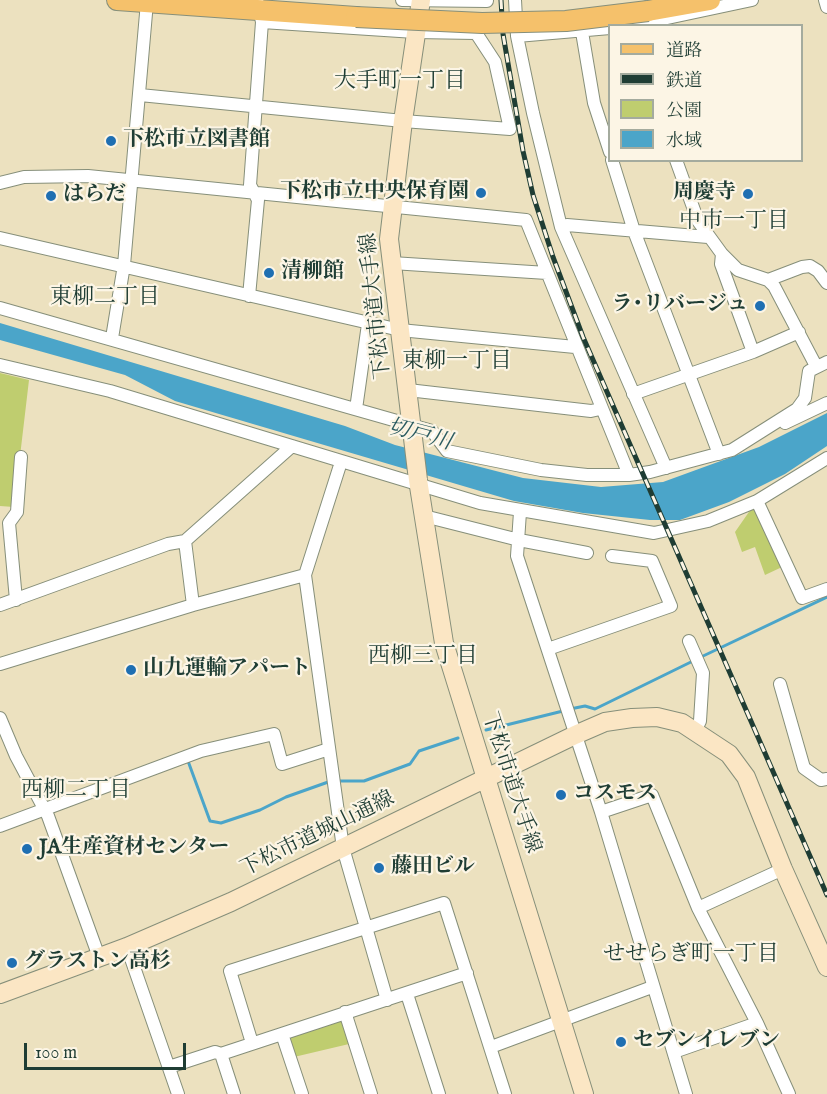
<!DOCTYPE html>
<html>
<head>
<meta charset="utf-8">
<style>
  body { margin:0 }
  #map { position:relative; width:827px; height:1094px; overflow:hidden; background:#ece1bf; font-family:"IM FELL English","Noto Serif JP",serif }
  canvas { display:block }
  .legend { position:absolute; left:608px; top:24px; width:195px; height:138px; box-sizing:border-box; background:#fcf5e5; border:2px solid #a4ab9e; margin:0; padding:8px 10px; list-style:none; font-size:18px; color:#1f3d34 }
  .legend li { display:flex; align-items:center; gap:12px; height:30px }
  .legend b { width:30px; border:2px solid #a4ab9e }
  .scale { position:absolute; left:24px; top:1043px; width:162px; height:27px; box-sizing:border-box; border:3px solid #1f3d34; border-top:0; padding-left:8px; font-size:18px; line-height:21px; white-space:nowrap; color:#1f3d34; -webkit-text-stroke:4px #fcf5e5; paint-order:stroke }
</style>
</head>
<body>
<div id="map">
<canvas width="827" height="1094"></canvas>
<ul class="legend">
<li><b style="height:8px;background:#f5c16b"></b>道路</li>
<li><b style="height:8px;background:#1f3d34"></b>鉄道</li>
<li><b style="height:16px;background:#bfcd6f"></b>公園</li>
<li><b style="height:16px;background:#4ba5c9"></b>水域</li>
</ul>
<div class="scale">100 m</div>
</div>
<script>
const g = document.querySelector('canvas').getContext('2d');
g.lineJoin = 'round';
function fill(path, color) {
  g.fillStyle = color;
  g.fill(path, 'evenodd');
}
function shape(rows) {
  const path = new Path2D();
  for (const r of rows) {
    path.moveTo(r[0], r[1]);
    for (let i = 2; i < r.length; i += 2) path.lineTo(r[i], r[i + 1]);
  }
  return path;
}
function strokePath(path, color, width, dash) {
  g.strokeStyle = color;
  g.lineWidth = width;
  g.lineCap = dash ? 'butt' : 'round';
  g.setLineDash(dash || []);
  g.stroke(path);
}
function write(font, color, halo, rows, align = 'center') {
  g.font = font + ' "IM FELL English","Noto Serif JP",serif';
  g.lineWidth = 4.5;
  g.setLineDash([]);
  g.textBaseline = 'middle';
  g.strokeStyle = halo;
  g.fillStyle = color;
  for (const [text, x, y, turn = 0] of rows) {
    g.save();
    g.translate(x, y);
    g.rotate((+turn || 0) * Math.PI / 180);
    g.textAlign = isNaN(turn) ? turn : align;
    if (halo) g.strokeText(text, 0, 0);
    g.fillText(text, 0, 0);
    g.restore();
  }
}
fill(shape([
  [0,373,29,380,14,507,0,506],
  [751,509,758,512,782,567,765,575,755,547,742,552,735,532],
  [341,1018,349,1044,294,1057,287,1037]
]), '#bfcd6f');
fill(shape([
  [0,323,345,426,395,445,523,478,601,487,663,482,759,447,827,413,827,446,785,474,729,502,680,520,650,520,583,513,514,501,175,401,125,375,0,340]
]), '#4ba5c9');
strokePath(shape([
  [701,657,827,597],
  [570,709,585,706,595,709,695,660],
  [486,730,563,711],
  [188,761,210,821,221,823,260,810,286,797,331,781],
  [338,781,364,781,410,764,419,751,458,738]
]), '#4ba5c9', 3);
const street = shape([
  [402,0,487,1],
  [515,0,517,36,533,113,561,227,666,468],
  [825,0,827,7],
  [630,26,752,0],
  [582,32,594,103,610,152],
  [517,36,610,28],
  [140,95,403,121,510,129,495,62,476,33,415,32,262,22],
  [612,160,634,231,719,454],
  [676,160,698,221,722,254,738,270,768,280,774,286,816,366],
  [0,183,24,177,88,176,526,220,629,475],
  [561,227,567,225,708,237],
  [0,238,400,330,575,347],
  [722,254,721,264,753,352],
  [392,263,547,273],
  [768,280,802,267,810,266,818,271,827,283],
  [249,296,258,200,250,185,262,22,257,0],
  [0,308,432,431,447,451,541,470,587,475,629,475,650,472,732,450,797,409,805,398,809,371,827,362],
  [112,338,124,265,147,2],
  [0,365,110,391,480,503,654,533,708,521,757,501,827,458],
  [408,390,591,411,600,409],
  [633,394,753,352,799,332],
  [356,409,368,324],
  [785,423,827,403],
  [341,462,305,575,343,848,387,1000],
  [757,501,802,598,827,589],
  [520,512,517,556,601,812,686,1094],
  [424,516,519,540,587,553],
  [185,541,193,605],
  [16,600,9,523,17,512,21,457],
  [0,605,168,544,185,541,292,446],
  [689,641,703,673,700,721,695,731],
  [548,649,671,606,652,561,612,556],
  [0,664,193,605,305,575],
  [780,684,804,768,821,780,827,779],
  [0,718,16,756,48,816,99,957],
  [601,812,652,795,698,908,757,1023,789,1094],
  [0,826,201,751,274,734,282,764,329,749],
  [698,908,783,869],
  [127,947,178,1094],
  [407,994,439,1094],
  [345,1012,371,1094],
  [282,1034,302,1094],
  [252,1043,230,971,444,903,505,1094],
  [491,1047,652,987],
  [674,1052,757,1023],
  [221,1054,234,1094],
  [169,1067,215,1052,221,1054,467,973]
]);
const secondary = shape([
  [421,0,403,121,389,239,418,480,444,643,584,1094],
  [0,994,127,947,231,902,575,735,605,722,632,718,657,717,682,723,729,754,746,777,783,869,827,967]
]);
const primary = shape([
  [117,0,356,17],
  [648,11,710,0]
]);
strokePath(street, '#868f7a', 14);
strokePath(secondary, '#868f7a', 20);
strokePath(primary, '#868f7a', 22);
strokePath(street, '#fff', 12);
strokePath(secondary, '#fbe6c4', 18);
strokePath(primary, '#f5c16b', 20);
const rail = shape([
  [501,0,503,34,523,151,533,195,553,257,583,337,827,895]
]);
strokePath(rail, '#1f3d34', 5);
strokePath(rail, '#fcf5e5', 3, [9]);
const primaryBridge = shape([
  [356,17,482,23,566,21,648,11]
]);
strokePath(primaryBridge, '#868f7a', 22, []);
strokePath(primaryBridge, '#f5c16b', 20);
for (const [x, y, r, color] of [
  [111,141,6,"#1f6fb2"],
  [481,193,6,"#1f6fb2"],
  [748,194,6,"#1f6fb2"],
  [51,196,6,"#1f6fb2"],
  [269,273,6,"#1f6fb2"],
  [760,306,6,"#1f6fb2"],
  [131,670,6,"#1f6fb2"],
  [561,795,6,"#1f6fb2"],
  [27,849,6,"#1f6fb2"],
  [379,868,6,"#1f6fb2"],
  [12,963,6,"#1f6fb2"],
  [621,1042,6,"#1f6fb2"]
]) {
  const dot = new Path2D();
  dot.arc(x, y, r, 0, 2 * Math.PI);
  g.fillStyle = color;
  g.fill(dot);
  strokePath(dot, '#fcf5e5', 2);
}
write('bold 21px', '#1f3d34', '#fcf5e5', [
  ["下松市立図書館",123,141],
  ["下松市立中央保育園",469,193,"right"],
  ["周慶寺",736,194,"right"],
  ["はらだ",63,196],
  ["清柳館",281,273],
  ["ラ･リバージュ",748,306,"right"],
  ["山九運輸アパート",143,670],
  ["コスモス",573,795],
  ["JA生産資材センター",39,849],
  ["藤田ビル",391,868],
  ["グラストン高杉",24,963],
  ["セブンイレブン",633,1042]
], 'left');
write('21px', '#1f3d34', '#fcf5e5', [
  ["下松市道大手線",377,306,-96],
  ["下松市道大手線",510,783,72],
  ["下松市道城山通線",318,835,-26]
]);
write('22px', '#1f3d34', '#fcf5e5', [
  ["大手町一丁目",400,82],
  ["中市一丁目",734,222],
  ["東柳二丁目",105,298],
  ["東柳一丁目",457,362],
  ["西柳三丁目",423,657],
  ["西柳二丁目",76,791],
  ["せせらぎ町一丁目",691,955]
]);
write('italic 22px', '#2c5c61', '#fcf5e5', [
  ["切戸川",419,436,15]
]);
</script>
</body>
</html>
